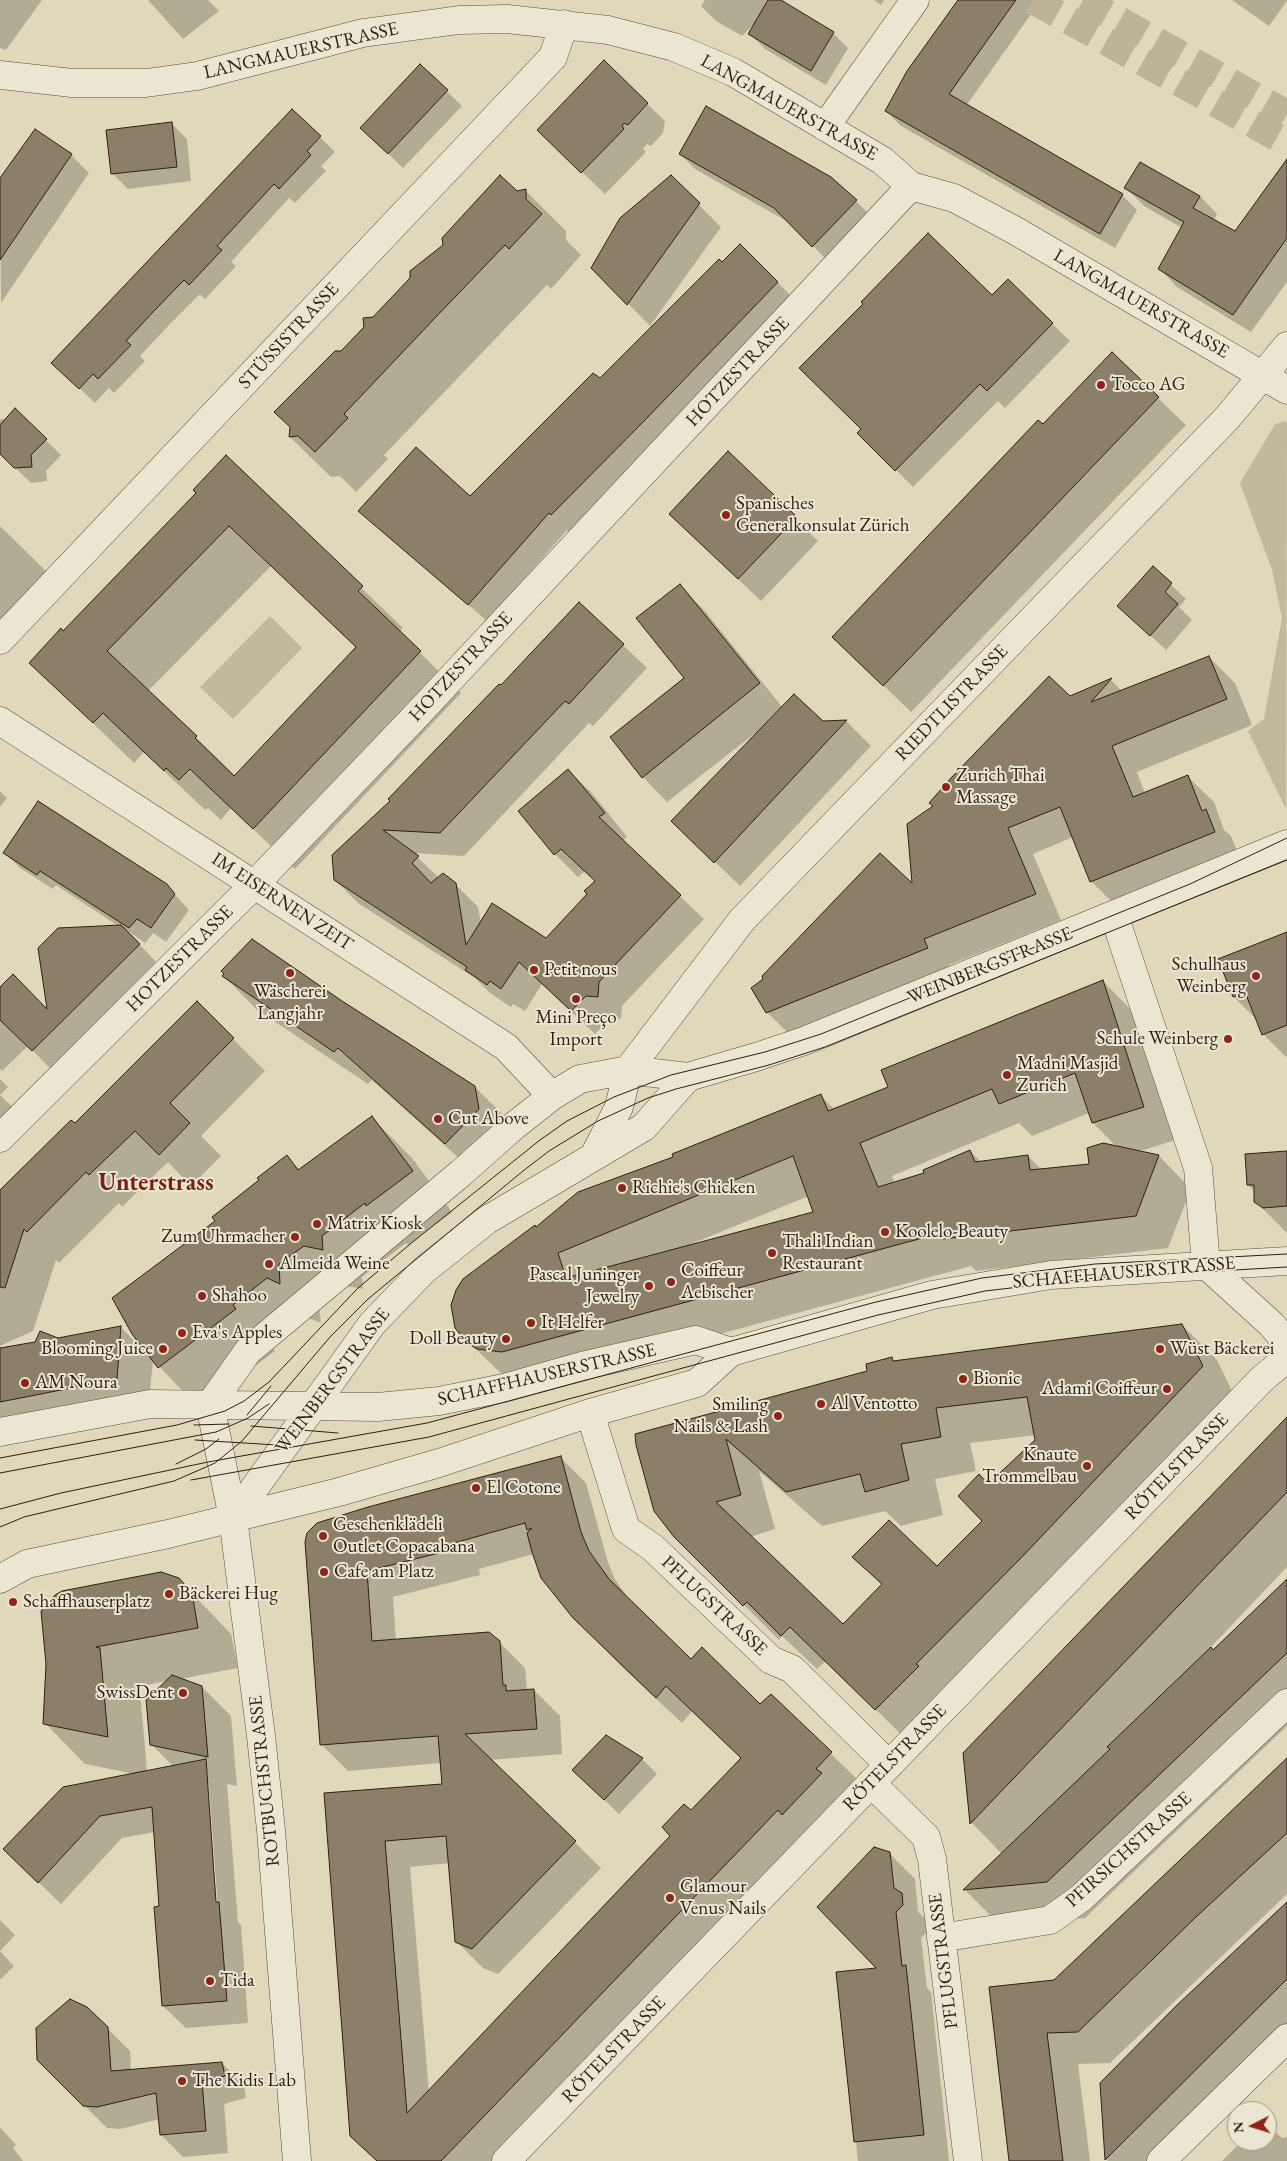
<!DOCTYPE html>
<html>
<head>
<meta charset="utf-8">
<style>
  body { margin:0 }
  #map { position:relative; width:1287px; height:2161px; overflow:hidden; background:#e0d8ba; font-family:"EB Garamond",serif }
  canvas { display:block }
  .north { position:absolute; left:1227px; top:2101px; width:50px; height:50px; box-sizing:border-box; background:#ebe6d2; border:1px solid #a09685; border-radius:50%; rotate:265deg; font-size:14px; font-weight:700; line-height:20px; text-align:center; color:#2f1f11 }
  .north::after { content:''; display:block; margin:auto; width:18px; height:22px; background:#8f2418; clip-path:polygon(50% 0,100% 100%,50% 72%,0 100%) }
</style>
</head>
<body>
<div id="map">
<canvas width="1287" height="2161"></canvas>
<div class="north">N</div>
</div>
<script>
const g = document.querySelector('canvas').getContext('2d');
g.lineJoin = 'round';
function fill(path, color) {
  g.fillStyle = color;
  g.fill(path, 'evenodd');
}
function shape(rows) {
  const path = new Path2D();
  for (const r of rows) {
    path.moveTo(r[0], r[1]);
    for (let i = 2; i < r.length; i += 2) path.lineTo(r[i], r[i + 1]);
  }
  return path;
}
function strokePath(path, color, width, dash) {
  g.strokeStyle = color;
  g.lineWidth = width;
  g.lineCap = dash ? 'butt' : 'round';
  g.setLineDash(dash || []);
  g.stroke(path);
}
function write(font, color, halo, rows, align = 'center') {
  g.font = font + ' "EB Garamond",serif';
  g.lineWidth = 4;
  g.setLineDash([]);
  g.textBaseline = 'middle';
  g.strokeStyle = halo;
  g.fillStyle = color;
  for (const [text, x, y, turn = 0] of rows) {
    g.save();
    g.translate(x, y);
    g.rotate((+turn || 0) * Math.PI / 180);
    g.textAlign = isNaN(turn) ? turn : align;
    if (halo) g.strokeText(text, 0, 0);
    g.fillText(text, 0, 0);
    g.restore();
  }
}
fill(shape([
  [1285,421,1287,423,1286,809,1248,731,1264,719,1282,618,1272,570,1240,483,1275,424],
  [270,616,302,648,233,719,200,687]
]), '#c2b99d');
fill(shape([
  [0,0,42,0,6,50,0,48],
  [148,0,208,0,219,11,183,39],
  [705,0,778,0,833,33,848,48,826,85,765,49,750,34,756,22,742,36,716,21,701,6],
  [874,0,884,0,881,5],
  [959,0,1041,0,966,106,1122,195,1137,210,1115,248,901,126,886,111],
  [1232,0,1287,0,1287,1,1269,26],
  [421,66,462,106,403,168,377,143],
  [642,99,665,121,663,133,651,146,647,144,643,149,646,152,605,194,561,152],
  [172,124,187,139,191,181,128,189,113,174],
  [320,137,335,152,321,166,326,171,295,203,289,198,231,262,236,266,205,299,200,294,168,326,140,356,145,361,114,393,109,388,95,403,68,377],
  [680,154,856,201,871,216,828,261,790,223,695,169],
  [71,155,89,173,1,303,0,182],
  [1287,161,1287,282,1251,332,1177,287,1160,269,1182,228,1144,206,1126,188,1200,196,1217,214,1214,220,1236,233],
  [671,177,721,227,650,326,592,267],
  [526,191,566,231,566,240,581,255,551,289,547,285,384,455,388,459,356,492,340,476,331,477,290,437,342,352,411,279,516,192],
  [740,245,795,300,569,532,567,530,487,621,360,511,471,498,600,380],
  [1008,281,1070,341,1005,408,998,401,913,487,859,433],
  [1112,354,1186,425,911,712,861,664,1043,426],
  [15,410,61,455,46,471,47,481,31,483,0,453,0,419,7,420],
  [729,453,818,541,761,601,693,536],
  [226,457,403,628,399,632,461,693,295,869,231,808,221,820,208,808,205,810,144,752,134,763,31,663,63,633,197,493],
  [271,566,357,648,236,776,148,691],
  [0,526,50,575,0,628],
  [1153,568,1186,599,1179,607,1192,620,1166,650,1134,620],
  [680,586,704,610,783,708,823,722,846,721,871,746,740,886,673,821,767,724,667,802,643,777,686,678],
  [579,603,647,668,593,726,589,723,464,856,413,853,439,878,455,884,478,907,481,923,547,940,589,894,596,881,585,871,578,877,555,854,568,770,592,793,627,837,622,841,704,919,622,1006,621,1019,610,1019,595,1034,542,984,525,1011,513,1004,511,1007,490,993,475,978,358,903,335,880,392,801],
  [1209,657,1235,683,1252,725,1137,772,1145,793,1188,777,1214,802,1224,830,1231,836,1240,858,1117,907,1091,881,1073,837,1033,854,1061,920,949,965,953,974,793,1038,767,1012,914,886,935,807,1070,697,1111,680,1122,691],
  [0,791,7,798,0,807],
  [5,853,166,885,189,910,166,942,153,933,145,943,126,930,156,962,50,1068,28,1046,2,1071,0,1069,0,989,49,1012,120,927,56,885,53,889,20,868],
  [1287,933,1287,1056,1286,1057,1263,1034,1256,1019,1234,997,1219,960],
  [224,976,341,1002,475,1087,508,1120,511,1142,479,1176,372,1080,368,1084,256,1009],
  [1103,981,1135,1014,1176,1140,1137,1152,1159,1156,1191,1189,1168,1248,976,1271,971,1266,535,1384,507,1379,463,1337,536,1228,675,1157,821,1096,835,1110,890,1087],
  [1089,1113,1093,1123,1117,1147,1091,1165,1042,1170,1028,1156,981,1162,970,1151,925,1174,895,1183,892,1176,1019,1123,1032,1136],
  [809,1196,815,1213,691,1246,691,1244],
  [197,1003,265,1071,201,1136,221,1156,191,1186,168,1162,122,1207,119,1203,59,1263,56,1260,33,1331,0,1346,0,1193,75,1125],
  [0,1079,8,1087,0,1095,24,1118,0,1142],
  [372,1118,412,1158,452,1212,408,1245,406,1243,362,1277,363,1289,345,1286,319,1304,321,1323,308,1318,272,1347,275,1351,199,1408,153,1360,148,1411,0,1419,0,1350,121,1327,140,1347,217,1221,287,1157,300,1170],
  [1287,1152,1287,1233,1256,1202,1255,1192,1248,1185],
  [1182,1325,1217,1360,1237,1401,911,1744,826,1661,817,1669,782,1636,779,1640,675,1536,637,1445,868,1372,891,1359,895,1362],
  [1036,1435,1037,1440,989,1485,983,1521,937,1568,854,1557,882,1585,843,1626,750,1537,775,1529,759,1471,822,1526,885,1511,901,1526,943,1515,935,1479,976,1471,970,1443],
  [1287,1422,1287,1567,1210,1648,1213,1651,1287,1579,1287,1726,1085,1918,1001,1926,965,1890,1002,1854,972,1823,964,1754],
  [560,1457,586,1483,607,1559,614,1578,633,1605,691,1661,760,1706,771,1696,857,1779,492,2161,377,2161,325,1794,443,1785,441,1763,348,1771,322,1745,306,1542],
  [534,1554,574,1617,622,1667,682,1723,692,1711,742,1759,429,2092,410,1867,450,1863,456,1941,483,1968,498,1974,601,1868,490,1760,562,1754,560,1716,534,1690,527,1691,525,1668,499,1642,396,1640,393,1597,480,1575,479,1569],
  [182,1583,231,1634,238,1668,180,1679,202,1687,231,1716,237,1786,227,1784,238,1922,241,1925,248,2023,186,2028,163,2006,160,1907,155,1832,122,1838,61,1904,4,1849,135,1774,85,1764,45,1723,48,1664],
  [167,1681,152,1745,173,1766,147,1771,140,1690,137,1687],
  [206,1785,209,1785,218,1908,215,1908],
  [607,1737,642,1759,657,1774,619,1814,589,1785],
  [1287,1759,1287,1894,1110,2063,1078,2064,1090,2161,1010,2161,1055,1981],
  [889,1853,915,1879,918,1912,927,1920,928,1931,921,1938,927,1988,931,1992,949,2161,858,2161,838,1973,879,1969],
  [1287,1904,1287,2045,1170,2161,1108,2161,1106,2159],
  [0,1920,15,1935,0,1951,14,1966,0,1980],
  [87,2008,130,2051,131,2070,222,2063,244,2086,246,2098,224,2104,228,2153,183,2157,161,2135,160,2119,120,2129,107,2128,38,2059],
  [1267,2124,1282,2138,1287,2137,1287,2161,1222,2161,1242,2141,1267,2141],
  [0,2127,16,2145,13,2148,23,2161,0,2161]
]), '#0003');
const building = shape([
  [768,0,781,0,834,32,811,71,748,34,768,0],
  [958,0,1016,0,949,94,1123,194,1100,234,885,111,907,71,958,0],
  [604,60,648,103,628,125,624,123,622,126,624,129,581,173,537,130,604,60],
  [420,64,448,90,388,154,360,128,420,64],
  [706,106,831,177,857,200,812,247,774,208,679,154,706,106],
  [292,109,321,136,307,151,311,155,279,189,274,184,217,246,222,250,189,285,184,280,154,311,126,341,131,345,98,379,93,374,79,389,51,363,292,109],
  [172,122,177,167,111,174,106,130,172,122],
  [35,129,72,154,0,260,0,178,35,129],
  [1287,159,1287,238,1233,315,1158,269,1184,222,1124,188,1140,162,1200,196,1193,208,1235,231,1287,159],
  [500,175,517,191,526,189,526,199,542,214,509,249,505,245,433,320,344,414,348,418,315,452,298,436,289,437,290,427,274,412,335,351,341,351,364,327,363,318,373,317,410,278,410,271,443,245,442,238,500,175],
  [671,175,700,203,627,305,591,268,620,218,671,175],
  [928,233,992,295,1008,279,1053,323,987,391,980,384,895,471,857,433,861,429,799,368,863,304,861,302,928,233],
  [740,244,778,282,647,418,551,515,549,513,468,605,358,511,416,447,470,496,593,373,600,378,719,259,722,262,740,244],
  [1112,352,1159,397,883,686,832,637,1038,420,1043,424,1112,352],
  [15,408,47,439,31,455,32,467,14,468,0,454,0,425,15,408],
  [728,451,797,517,738,579,669,514,728,451],
  [226,455,363,586,358,591,421,651,253,829,190,769,179,780,166,768,164,771,103,713,93,723,29,663,61,628,63,631,196,493,193,490,226,455],
  [229,526,356,647,234,776,195,738,197,736,107,651,229,526],
  [1153,566,1172,583,1165,592,1178,604,1150,636,1117,606,1153,566],
  [680,584,760,683,642,778,610,737,684,678,636,618,680,584],
  [579,602,624,644,569,704,565,701,440,833,383,830,419,856,412,863,431,883,443,873,456,883,466,945,492,903,546,938,587,894,584,891,595,881,561,849,554,855,518,811,568,769,605,813,599,817,681,895,599,982,598,997,586,996,571,1011,519,962,501,989,490,981,487,985,465,970,467,967,334,880,332,855,390,801,388,799,499,684,501,685,579,602],
  [1209,656,1227,699,1112,746,1133,797,1188,775,1202,811,1206,809,1215,832,1090,882,1060,807,1008,828,1036,894,924,939,928,948,766,1013,751,988,763,979,762,976,880,853,912,883,907,824,933,806,929,803,951,778,1049,676,1070,696,1112,678,1091,702,1209,656],
  [794,694,823,721,847,720,714,863,671,821,794,694],
  [38,801,167,884,175,894,151,928,137,919,129,928,40,871,37,875,3,853,38,801],
  [121,925,140,944,32,1051,0,1020,0,987,13,974,47,1009,38,948,58,928,121,925],
  [1287,932,1287,1025,1262,1035,1245,992,1233,997,1218,959,1287,932],
  [252,939,342,1001,475,1086,479,1109,445,1144,338,1048,334,1052,222,976,224,974,221,971,252,939],
  [1103,980,1144,1107,1092,1123,1075,1073,999,1104,992,1089,860,1143,878,1187,924,1173,923,1170,970,1150,975,1162,1028,1155,1030,1170,1089,1164,1087,1148,1103,1143,1159,1155,1136,1216,943,1239,941,1233,502,1352,477,1349,466,1342,455,1328,451,1305,456,1290,463,1279,535,1225,536,1227,578,1192,673,1157,672,1154,821,1094,828,1111,888,1087,881,1070,1103,980],
  [793,1156,813,1212,566,1278,558,1253,793,1156],
  [197,1001,234,1038,170,1103,190,1123,159,1155,135,1131,89,1175,86,1172,27,1232,24,1229,5,1288,0,1287,0,1190,71,1120,75,1123,197,1001],
  [372,1116,413,1171,366,1206,365,1203,322,1236,323,1250,304,1246,279,1264,280,1284,267,1278,233,1305,236,1309,158,1368,132,1334,112,1298,215,1221,212,1217,259,1180,257,1178,287,1155,298,1170,372,1116],
  [1287,1151,1287,1206,1263,1208,1254,1202,1254,1185,1247,1185,1245,1154,1287,1151],
  [1182,1324,1203,1366,1020,1559,916,1664,919,1666,875,1710,790,1627,781,1636,747,1602,743,1606,674,1537,654,1511,636,1445,635,1434,867,1371,866,1364,892,1357,893,1361,1182,1324],
  [1027,1397,1035,1440,988,1484,979,1474,958,1496,982,1521,937,1566,889,1520,852,1557,882,1584,843,1624,716,1502,741,1495,726,1439,786,1492,860,1474,865,1492,909,1480,901,1444,941,1437,936,1408,1027,1397],
  [121,1326,117,1379,0,1402,0,1348,35,1342,40,1331,58,1338,121,1326],
  [1287,1417,1287,1492,970,1824,963,1753,1287,1417],
  [561,1456,581,1532,589,1551,609,1579,691,1659,702,1647,760,1704,771,1694,832,1752,816,1769,822,1773,782,1815,778,1810,441,2161,377,2161,350,2136,324,1793,442,1784,438,1736,320,1745,305,1542,307,1533,317,1523,368,1507,561,1456],
  [525,1523,527,1530,532,1528,527,1533,532,1552,541,1578,573,1618,656,1698,666,1686,741,1758,691,1810,684,1804,662,1827,670,1836,407,2113,385,1841,446,1836,455,1942,472,1949,576,1841,465,1734,537,1729,534,1689,506,1691,506,1685,503,1685,500,1641,489,1632,372,1641,367,1571,455,1549,454,1543,525,1523],
  [161,1572,179,1578,187,1587,193,1599,198,1628,96,1647,100,1648,108,1737,43,1724,46,1664,41,1611,55,1595,62,1591,161,1572],
  [1287,1579,1287,1653,1047,1882,963,1890,1110,1749,1107,1747,1211,1647,1213,1650,1287,1579],
  [172,1675,202,1686,208,1757,150,1745,146,1700,172,1675],
  [606,1735,643,1758,604,1800,572,1770,606,1735],
  [1287,1758,1287,1833,1196,1917,1078,2032,1047,2033,1063,2161,1009,2161,989,1987,1054,1980,1287,1758],
  [206,1759,216,1902,219,1902,227,2001,162,2006,154,1907,159,1906,152,1807,100,1816,38,1883,3,1849,63,1787,206,1759],
  [874,1847,890,1852,894,1888,902,1893,903,1905,896,1912,902,1966,906,1965,924,2135,854,2142,836,1972,876,1968,817,1907,874,1847],
  [1287,1902,1287,1979,1105,2160,1100,2083,1175,2007,1287,1902],
  [70,1999,87,2007,108,2027,111,2071,222,2062,225,2076,202,2081,206,2131,160,2135,156,2093,97,2107,83,2106,37,2060,36,2028,70,1999]
]);
fill(building, '#8b7f69');
strokePath(building, '#2f1f11', 1);
strokePath(shape([
  [1033,0,1287,143],
  [1083,0,1287,114]
]), '#bdb398', 28, [28, 14]);
const minor = shape([
  [0,75,72,83,146,83,197,76,363,33,459,20,507,19,608,30,674,47,733,72,883,161,911,186,954,198,1016,231,1287,390],
  [825,127,915,0],
  [0,640,553,57,564,24],
  [0,721,506,1047,552,1096],
  [1114,915,1198,1168,1206,1265],
  [0,1138,254,885,413,719,911,186],
  [594,1156,619,1107,628,1070,742,920,1228,417,1287,346],
  [1206,1265,1271,1324,1287,1343],
  [210,1405,248,1351,461,1173,514,1126,552,1096,580,1079,628,1070,688,1077,756,1057,804,1041,1287,844],
  [210,1405,233,1518,261,1736,271,1830,297,2161],
  [590,1413,626,1529,653,1548,771,1660,792,1669,889,1765],
  [0,1432,150,1404,378,1407,439,1401,504,1388,582,1366,696,1340,731,1352],
  [233,1518,372,1324,424,1270,487,1220,644,1127,688,1077],
  [0,1579,27,1564,168,1534,339,1492,439,1463,590,1413,697,1383,731,1352,932,1295,1051,1275,1287,1261],
  [871,1783,926,1837,932,1859,968,2161],
  [941,1938,1050,1920,1081,1898,1287,1703],
  [506,2161,1262,1379,1287,1358],
  [1161,2161,1287,2038]
]);
strokePath(minor, '#5b4d3b', 29);
strokePath(minor, '#ebe6d2', 28);
strokePath(shape([
  [247,1415,271,1386],
  [194,1425,229,1424],
  [251,1426,338,1433],
  [195,1440,277,1445],
  [0,1458,177,1425,225,1411,244,1401,269,1382,358,1288,409,1245,540,1140,567,1121,614,1097,671,1075,765,1052,821,1034,1190,884,1287,838],
  [176,1464,206,1449,219,1439],
  [0,1473,216,1432,248,1418,269,1404],
  [191,1480,429,1437,878,1315,985,1291,1096,1278,1287,1267],
  [0,1509,61,1493,208,1462,427,1423,876,1302,982,1278,1095,1264,1287,1254],
  [0,1527,24,1517,174,1481,215,1463,242,1441,330,1337,368,1299,523,1171,549,1151,598,1121,648,1098,676,1089,769,1065,825,1047,1287,860]
]), '#2f1f11', 1);
for (const [x, y, r, color] of [
  [1101,385,5,"#8f2418"],
  [726,515,5,"#8f2418"],
  [946,787,5,"#8f2418"],
  [534,970,5,"#8f2418"],
  [290,973,5,"#8f2418"],
  [1256,976,5,"#8f2418"],
  [576,999,5,"#8f2418"],
  [1228,1039,5,"#8f2418"],
  [1007,1075,5,"#8f2418"],
  [438,1119,5,"#8f2418"],
  [622,1188,5,"#8f2418"],
  [317,1224,5,"#8f2418"],
  [885,1232,5,"#8f2418"],
  [295,1237,5,"#8f2418"],
  [772,1253,5,"#8f2418"],
  [269,1264,5,"#8f2418"],
  [671,1282,5,"#8f2418"],
  [649,1286,5,"#8f2418"],
  [202,1296,5,"#8f2418"],
  [531,1323,5,"#8f2418"],
  [182,1333,5,"#8f2418"],
  [506,1339,5,"#8f2418"],
  [163,1349,5,"#8f2418"],
  [1160,1349,5,"#8f2418"],
  [963,1379,5,"#8f2418"],
  [25,1383,5,"#8f2418"],
  [1167,1389,5,"#8f2418"],
  [821,1404,5,"#8f2418"],
  [778,1416,5,"#8f2418"],
  [1087,1466,5,"#8f2418"],
  [476,1488,5,"#8f2418"],
  [323,1536,5,"#8f2418"],
  [324,1572,5,"#8f2418"],
  [169,1594,5,"#8f2418"],
  [13,1602,5,"#8f2418"],
  [183,1693,5,"#8f2418"],
  [670,1898,5,"#8f2418"],
  [210,1981,5,"#8f2418"],
  [182,2081,5,"#8f2418"]
]) {
  const dot = new Path2D();
  dot.arc(x, y, r, 0, 2 * Math.PI);
  g.fillStyle = color;
  g.fill(dot);
  strokePath(dot, '#ebe6d2', 2);
}
write('19px', '#2f1f11', '#ebe6d2', [
  ["LANGMAUERSTRASSE",301,51,-13],
  ["LANGMAUERSTRASSE",789,108,29],
  ["LANGMAUERSTRASSE",1141,304,30],
  ["STÜSSISTRASSE",289,336,-47],
  ["HOTZESTRASSE",738,372,-47],
  ["HOTZESTRASSE",461,667,-47],
  ["RIEDTLISTRASSE",952,703,-46],
  ["IM EISERNEN ZEIT",282,902,33],
  ["HOTZESTRASSE",180,959,-45],
  ["WEINBERGSTRASSE",990,966,-22],
  ["SCHAFFHAUSERSTRASSE",1124,1273,-5],
  ["SCHAFFHAUSERSTRASSE",547,1375,-13],
  ["WEINBERGSTRASSE",333,1381,-53],
  ["RÖTELSTRASSE",1177,1467,-46],
  ["PFLUGSTRASSE",714,1606,43],
  ["RÖTELSTRASSE",895,1758,-46],
  ["ROTBUCHSTRASSE",265,1781,-96],
  ["PFIRSICHSTRASSE",1129,1850,-42],
  ["PFLUGSTRASSE",944,1961,-97],
  ["RÖTELSTRASSE",614,2050,-46]
]);
write('19px', '#2f1f11', '#ebe6d2', [
  ["Tocco AG",1111,385],
  ["Spanisches",736,504],
  ["Generalkonsulat Zürich",736,526],
  ["Zurich Thai",956,776],
  ["Massage",956,798],
  ["Schulhaus",1246,965,"right"],
  ["Weinberg",1246,987,"right"],
  ["Petit nous",544,970],
  ["Wäscherei",290,992,"center"],
  ["Langjahr",290,1014,"center"],
  ["Mini Preço",576,1018,"center"],
  ["Import",576,1040,"center"],
  ["Schule Weinberg",1218,1039,"right"],
  ["Madni Masjid",1017,1064],
  ["Zurich",1017,1086],
  ["Cut Above",448,1119],
  ["Richie's Chicken",632,1188],
  ["Matrix Kiosk",327,1224],
  ["Koolelo-Beauty",895,1232],
  ["Zum Uhrmacher",285,1237,"right"],
  ["Thali Indian",782,1242],
  ["Restaurant",782,1264],
  ["Almeida Weine",279,1264],
  ["Coiffeur",681,1271],
  ["Aebischer",681,1293],
  ["Pascal Juninger",639,1275,"right"],
  ["Jewelry",639,1297,"right"],
  ["Shahoo",212,1296],
  ["It Helfer",541,1323],
  ["Eva's Apples",192,1333],
  ["Doll Beauty",496,1339,"right"],
  ["Blooming Juice",153,1349,"right"],
  ["Wüst Bäckerei",1170,1349],
  ["Bionic",973,1379],
  ["AM Noura",35,1383],
  ["Adami Coiffeur",1157,1389,"right"],
  ["Al Ventotto",831,1404],
  ["Smiling",768,1405,"right"],
  ["Nails & Lash",768,1427,"right"],
  ["Knaute",1077,1455,"right"],
  ["Trommelbau",1077,1477,"right"],
  ["El Cotone",486,1488],
  ["Geschenklädeli",333,1525],
  ["Outlet Copacabana",333,1547],
  ["Cafe am Platz",334,1572],
  ["Bäckerei Hug",179,1594],
  ["Schaffhauserplatz",23,1602],
  ["SwissDent",173,1693,"right"],
  ["Glamour",680,1887],
  ["Venus Nails",680,1909],
  ["Tida",220,1981],
  ["The Kidis Lab",192,2081]
], 'left');
write('bold 24px', '#7a1f14', '#ebe6d2', [
  ["Unterstrass",156,1183]
]);
</script>
</body>
</html>
